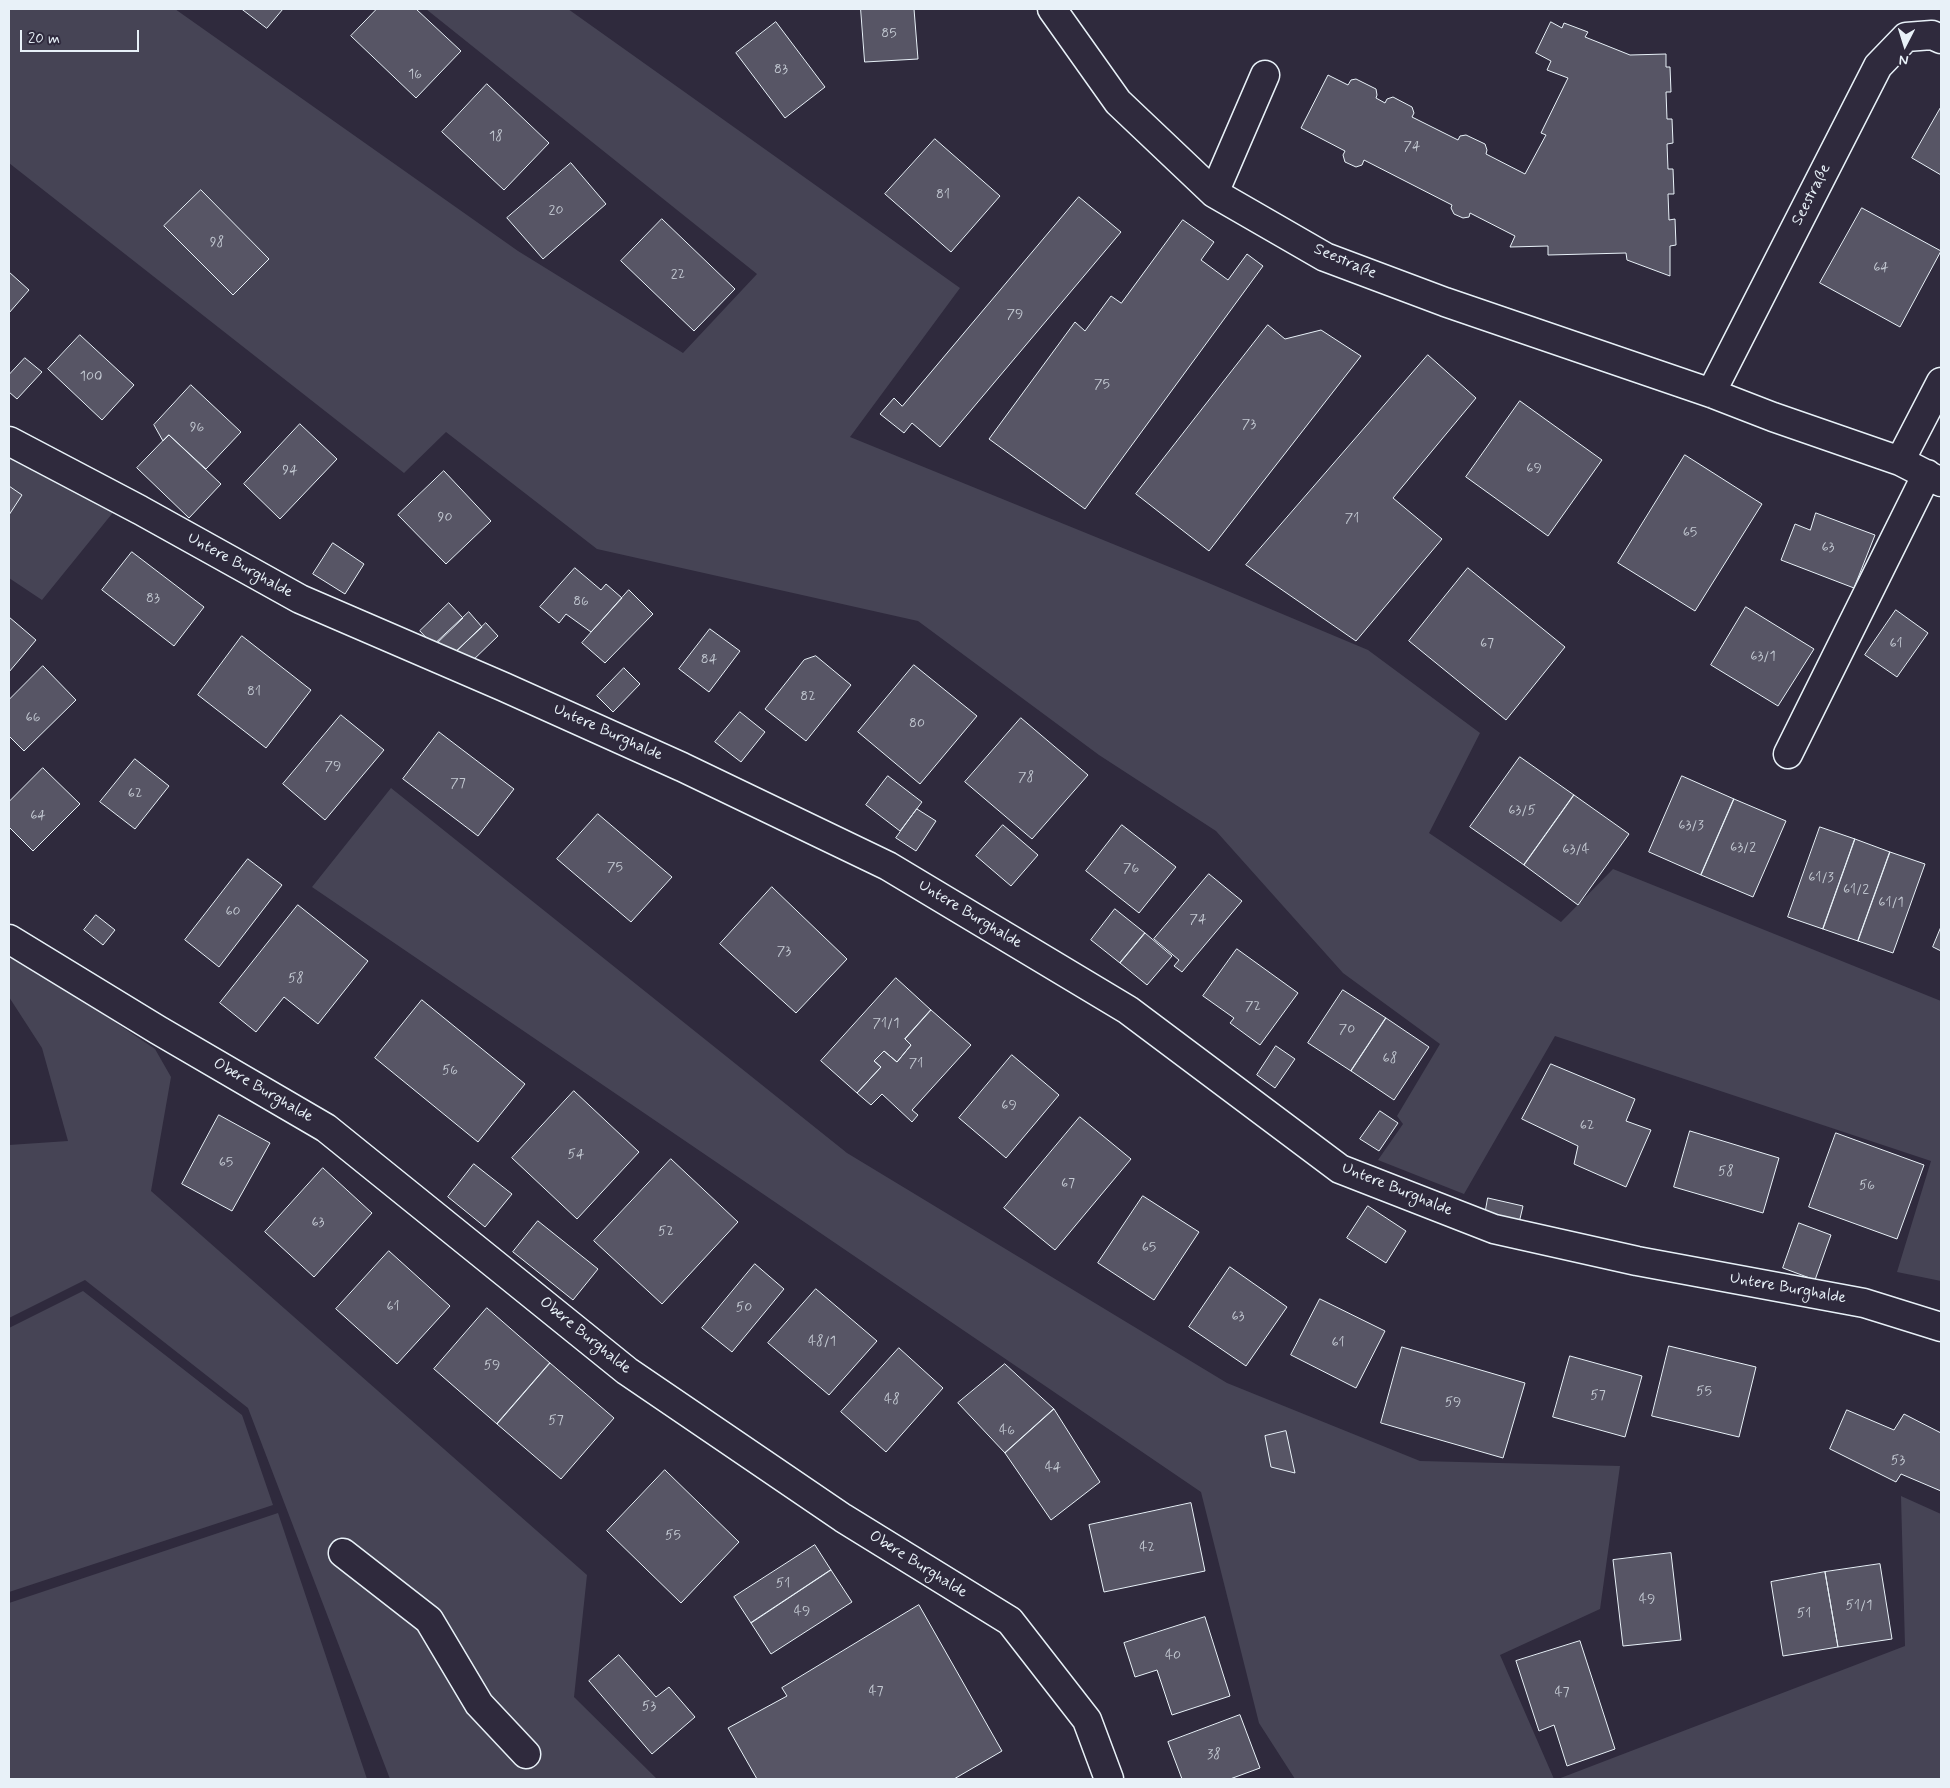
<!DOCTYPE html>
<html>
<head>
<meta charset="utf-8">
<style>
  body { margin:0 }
  #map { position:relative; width:1950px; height:1788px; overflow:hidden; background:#2f2a3d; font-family:Mynerve,sans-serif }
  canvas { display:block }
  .frame { position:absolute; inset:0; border:10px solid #e8f1f8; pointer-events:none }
  .north { position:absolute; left:1880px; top:20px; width:50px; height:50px; -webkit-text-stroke:4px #2f2a3d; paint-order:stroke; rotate:185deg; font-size:14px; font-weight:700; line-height:20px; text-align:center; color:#e8f1f8 }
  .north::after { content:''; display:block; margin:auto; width:18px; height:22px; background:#e8f1f8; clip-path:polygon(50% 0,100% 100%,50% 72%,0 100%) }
  .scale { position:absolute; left:20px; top:30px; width:119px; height:22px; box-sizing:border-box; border:2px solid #e8f1f8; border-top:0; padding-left:6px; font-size:15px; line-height:18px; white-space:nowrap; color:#e8f1f8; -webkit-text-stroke:4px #2f2a3d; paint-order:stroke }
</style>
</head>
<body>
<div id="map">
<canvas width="1950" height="1788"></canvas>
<div class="frame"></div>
<div class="north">N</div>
<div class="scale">20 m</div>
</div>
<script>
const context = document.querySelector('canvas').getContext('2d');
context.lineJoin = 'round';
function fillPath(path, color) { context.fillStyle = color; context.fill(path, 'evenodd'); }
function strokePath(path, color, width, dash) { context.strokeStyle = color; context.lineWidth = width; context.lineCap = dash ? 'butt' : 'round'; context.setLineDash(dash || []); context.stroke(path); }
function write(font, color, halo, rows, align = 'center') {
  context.font = font + ' Mynerve,sans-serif'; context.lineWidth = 4.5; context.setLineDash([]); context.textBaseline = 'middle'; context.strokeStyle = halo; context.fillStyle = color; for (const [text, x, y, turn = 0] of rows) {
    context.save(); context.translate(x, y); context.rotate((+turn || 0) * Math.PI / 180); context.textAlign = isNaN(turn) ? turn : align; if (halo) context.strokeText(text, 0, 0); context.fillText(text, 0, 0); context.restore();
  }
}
fillPath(new Path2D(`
  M9 9H175L518 251 683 353 757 274 426 9H568L960 288 850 437 1199 579 1368 650 1480 733 1429 833 1561 922 1613 869 1941 1001V1281L1897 1272 1931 1161 1555 1036 1464 1194 1378 1160 1403 1124 1397 1116 1440 1044 1343 973 1216 831 1099 755 918 621 597 549 446 432 404 473 9 163Z
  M9 455 115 510 42 600 9 578Z
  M391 788 847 1153 1227 1383 1420 1461 1620 1466 1600 1609 1500 1655 1554 1779H1295L1259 1723 1201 1492 312 887Z
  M9 958 31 966 155 1049 171 1077 151 1191 587 1575 574 1697 657 1779H390L248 1408 85 1280 9 1318V1145L68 1141 42 1048 9 997Z
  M83 1291 242 1415 273 1505 9 1592V1328Z
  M1901 1496 1941 1514V1779H1558L1905 1646Z
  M278 1513 367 1779H9V1603Z`), '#464455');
const building = new Path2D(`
  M242 9H283L267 28Z
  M377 9H416L461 51 416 98 351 36Z
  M861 9H914L918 59 865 62Z
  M776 22 825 87 785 118 736 53Z
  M1551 22 1562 28 1564 23 1588 32 1585 37 1630 55 1666 54V67H1670L1671 92H1666L1667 119H1672L1673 143 1667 144 1668 169H1673L1674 194H1668L1669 220 1675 219 1676 245 1670 246V276L1627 260 1626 253 1548 255V246L1510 247 1515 236 1470 213 1469 217 1463 218 1454 214 1451 208 1452 205 1364 160 1362 165 1356 167 1345 162 1343 155 1345 151 1301 128 1328 75 1348 85 1351 80 1356 79 1376 89 1377 95 1376 98 1385 103 1387 99 1393 97 1412 107 1414 113 1412 117 1458 140 1460 136 1466 135 1485 144 1487 150 1486 154 1525 174 1546 135 1541 133 1568 78 1547 70 1551 61 1536 53Z
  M487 84 549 143 504 190 442 132Z
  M1941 107V175L1912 158Z
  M935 139 1000 196 951 252 885 194Z
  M571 163 606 204 543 259 507 218Z
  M201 190 269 259 233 295 164 226Z
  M1079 197 1121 232 940 447 912 423 904 433 880 414 894 398 902 406Z
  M1862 208 1941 251 1900 327 1820 283Z
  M662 219 735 289 694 331 621 261Z
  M1183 220 1214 242 1201 260 1228 280 1247 254 1263 266 1085 509 989 439 1075 322 1085 331 1111 296 1121 303Z
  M9 272 29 290 9 313Z
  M1268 325 1285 339 1321 330 1361 356 1209 551 1136 494Z
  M80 335 134 385 102 420 48 369Z
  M1428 355 1476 398 1393 498 1442 539 1356 641 1246 565Z
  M25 358 42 372 17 399 9 392V375Z
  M191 385 241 432 206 469 169 435 163 441 154 425Z
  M1520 401 1602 460 1548 536 1466 477Z
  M300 424 337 459 280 519 244 484Z
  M169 435 221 484 189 518 137 468Z
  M1685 455 1762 504 1695 611 1618 563Z
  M444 471 491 521 446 564 398 515Z
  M9 486 22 495 9 515Z
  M1816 513 1875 535 1854 588 1781 560 1795 524 1810 530Z
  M333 543 364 564 345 594 313 574Z
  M132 552 204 607 174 646 102 590Z
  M575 568 601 590 606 584 622 598 591 632 566 614 559 623 540 607Z
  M1468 568 1565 647 1506 720 1409 641Z
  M629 590 653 614 605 663 582 643Z
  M449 603 463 618 434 646 420 631Z
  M1746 607 1814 649 1778 706 1711 665Z
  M1896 610 1928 633 1897 677 1865 655Z
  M469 612 482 627 450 657 437 642Z
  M9 617 36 640 9 672Z
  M486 623 498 636 469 664 457 651Z
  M710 629 740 651 709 692 679 669Z
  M242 636 311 690 266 748 198 695Z
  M816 656 851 685 806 741 765 709 804 660Z
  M914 665 977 716 920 784 858 732Z
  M43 666 76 700 24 751 9 736V700Z
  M624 668 640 684 613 712 597 696Z
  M740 712 765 732 741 762 715 742Z
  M341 715 384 750 325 820 283 784Z
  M1021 718 1088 775 1032 839 965 782Z
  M439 732 514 789 478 836 403 779Z
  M1520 757 1574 795 1524 865 1470 827Z
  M135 759 169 786 135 829 100 802Z
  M43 768 80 804 33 851 9 827V802Z
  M888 776 922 802 900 831 866 805Z
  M1682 776 1734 799 1701 875 1649 852Z
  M1574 795 1629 834 1578 905 1524 865Z
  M1734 799 1786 821 1753 897 1701 875Z
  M917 809 936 821 916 851 896 838Z
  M598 814 672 877 631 922 557 859Z
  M1003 825 1038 855 1011 886 976 856Z
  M1122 825 1176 867 1139 913 1086 871Z
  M1820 827 1855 839 1823 929 1788 917Z
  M1855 839 1890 852 1858 941 1823 929Z
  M1890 852 1925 864 1893 953 1858 941Z
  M248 859 282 885 219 967 185 940Z
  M1209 874 1242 901 1182 972 1174 966 1179 960 1154 939Z
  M772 887 847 959 796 1013 720 944Z
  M298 905 368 961 318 1024 284 997 256 1032 220 1003Z
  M1115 909 1145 933 1120 963 1091 940Z
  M96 915 115 930 103 945 84 930Z
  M1941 927V951L1933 947Z
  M1145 933 1172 956 1147 985 1120 963Z
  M1237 949 1298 993 1260 1045 1230 1023 1234 1018 1203 996Z
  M896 978 931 1010 905 1039 911 1045 897 1062 884 1051 874 1061 881 1067 857 1093 821 1061Z
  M1343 990 1386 1018 1351 1071 1308 1043Z
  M422 1000 525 1084 478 1142 375 1058Z
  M931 1010 971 1045 912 1110 918 1115 912 1122 882 1094 871 1105 857 1093 881 1067 874 1061 884 1051 897 1062 911 1045 905 1039Z
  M1386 1018 1429 1047 1394 1100 1351 1071Z
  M1276 1046 1295 1059 1275 1088 1257 1075Z
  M1012 1055 1059 1095 1006 1158 959 1118Z
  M1551 1064 1635 1099 1626 1121 1651 1130 1626 1187 1574 1164 1578 1146 1522 1119Z
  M574 1091 639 1152 577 1219 512 1158Z
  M1380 1111 1398 1123 1379 1151 1360 1139Z
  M219 1115 270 1143 232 1211 182 1184Z
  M1080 1117 1131 1159 1055 1250 1004 1208Z
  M1690 1131 1779 1158 1763 1213 1674 1187Z
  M1836 1133 1924 1165 1897 1239 1809 1207Z
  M671 1159 738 1222 662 1304 594 1241Z
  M474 1164 512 1194 485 1227 448 1197Z
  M323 1168 372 1213 314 1277 265 1232Z
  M1143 1196 1199 1232 1154 1300 1098 1263Z
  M1488 1198 1523 1206 1519 1223 1485 1215Z
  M1368 1206 1406 1231 1386 1263 1347 1238Z
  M538 1221 598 1269 573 1300 513 1252Z
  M1799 1223 1831 1235 1815 1280 1783 1268Z
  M389 1251 450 1306 397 1364 336 1309Z
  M755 1264 784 1289 732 1352 702 1328Z
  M1230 1267 1287 1307 1246 1366 1189 1327Z
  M816 1289 877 1341 829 1395 768 1343Z
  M1320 1299 1385 1331 1356 1388 1291 1355Z
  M487 1308 550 1363 497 1424 434 1369Z
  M1669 1346 1756 1367 1739 1437 1652 1416Z
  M1402 1347 1525 1383 1503 1458 1381 1423Z
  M899 1348 943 1388 886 1452 841 1412Z
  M1570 1356 1642 1376 1625 1437 1553 1417Z
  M550 1363 614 1418 561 1479 497 1424Z
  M1005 1364 1054 1409 1005 1453 958 1403Z
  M1054 1409 1100 1482 1051 1520 1005 1453Z
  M1847 1410 1894 1430 1904 1414 1941 1433V1491L1901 1474 1896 1482 1830 1449Z
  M1286 1431 1295 1473 1271 1467 1265 1436Z
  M665 1470 739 1542 681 1603 607 1531Z
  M1191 1503 1205 1571 1104 1592 1089 1525Z
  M815 1545 831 1570 751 1623 734 1597Z
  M1671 1553 1681 1640 1623 1646 1613 1560Z
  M1880 1564 1892 1639 1838 1647 1825 1572Z
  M831 1570 852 1602 771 1654 751 1623Z
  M1825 1572 1838 1647 1783 1656 1771 1582Z
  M919 1605 1002 1751 954 1779H757L728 1728 787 1696 782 1688Z
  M1205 1617 1230 1696 1172 1715 1157 1670 1135 1677 1124 1643Z
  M1580 1641 1615 1749 1567 1766 1554 1725 1539 1731 1516 1661Z
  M619 1655 656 1697 669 1687 695 1717 652 1754 589 1681Z
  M1240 1715 1260 1768 1230 1779H1182L1168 1742Z`);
fillPath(building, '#575565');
strokePath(building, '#e8f1f8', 1);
const minor = new Path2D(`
  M1052 9 1118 102 1214 193 1325 257 1445 302 1711 393 1773 417 1900 461 1941 482
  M1214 193 1265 75
  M1711 393 1878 66 1906 37 1932 35 1941 39
  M9 441 140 510 300 599 504 687 682 767 888 866 1128 1010 1340 1169 1494 1229 1637 1261 1864 1303 1941 1327
  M1900 461 1941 382
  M1788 754 1927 474
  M9 939 158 1030 326 1128 627 1371 843 1518 1010 1621 1087 1720 1109 1779
  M343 1553 429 1620 479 1704 526 1754`);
strokePath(minor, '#e8f1f8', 31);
strokePath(minor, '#2f2a3d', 28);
write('14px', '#c4cad3', null, [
  ["85",889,34],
  ["83",781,70],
  ["16",415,75],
  ["18",496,137],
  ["74",1412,147],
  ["81",943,195],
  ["20",556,211],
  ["98",217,243],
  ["64",1881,268],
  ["22",678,275],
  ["79",1015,315],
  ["100",91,377],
  ["75",1102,385],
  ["73",1249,425],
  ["96",197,428],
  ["69",1534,469],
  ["94",290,471],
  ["90",445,518],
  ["71",1352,519],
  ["65",1690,533],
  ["63",1828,548],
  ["83",153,599],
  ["86",581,602],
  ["67",1487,644],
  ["61",1896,644],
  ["63/1",1763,657],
  ["84",709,660],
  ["81",254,692],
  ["82",808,697],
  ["66",33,718],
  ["80",917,724],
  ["79",333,767],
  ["78",1026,778],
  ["77",458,784],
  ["62",135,794],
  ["63/5",1522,811],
  ["64",38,816],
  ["63/3",1691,826],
  ["63/2",1743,848],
  ["63/4",1576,850],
  ["75",615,868],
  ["76",1131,869],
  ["61/3",1821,878],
  ["61/2",1856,890],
  ["61/1",1891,903],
  ["60",233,912],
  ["74",1198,920],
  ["73",784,952],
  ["58",296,979],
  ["72",1253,1007],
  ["71/1",886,1024],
  ["70",1347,1030],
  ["68",1390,1059],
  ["71",916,1064],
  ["56",450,1071],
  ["69",1009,1106],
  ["62",1587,1126],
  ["54",576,1155],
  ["65",226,1163],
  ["58",1726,1172],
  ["67",1068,1184],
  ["56",1867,1186],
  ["63",318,1223],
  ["52",666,1232],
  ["65",1149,1248],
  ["61",393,1307],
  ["50",744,1308],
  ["63",1238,1317],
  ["48/1",822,1342],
  ["61",1338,1343],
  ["59",492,1366],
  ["55",1704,1392],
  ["57",1598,1396],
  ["48",892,1400],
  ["59",1453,1403],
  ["57",556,1421],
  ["46",1007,1431],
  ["53",1898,1461],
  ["44",1053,1468],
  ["55",673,1536],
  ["42",1147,1548],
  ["51",783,1584],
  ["49",1647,1600],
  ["51/1",1859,1606],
  ["49",802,1612],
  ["51",1804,1614],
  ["40",1173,1656],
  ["47",876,1692],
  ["47",1562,1693],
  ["53",649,1707],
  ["38",1214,1755]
]);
write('16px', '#e8f1f8', '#2f2a3d', [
  ["Seestraße",1812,195,-63],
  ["Seestraße",1345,262,23],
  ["Untere Burghalde",240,566,29],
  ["Untere Burghalde",608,733,24],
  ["Untere Burghalde",970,915,31],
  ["Obere Burghalde",263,1091,30],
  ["Untere Burghalde",1397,1190,22],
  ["Untere Burghalde",1788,1289,10],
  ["Obere Burghalde",585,1336,39],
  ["Obere Burghalde",918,1565,32]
]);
</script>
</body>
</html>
